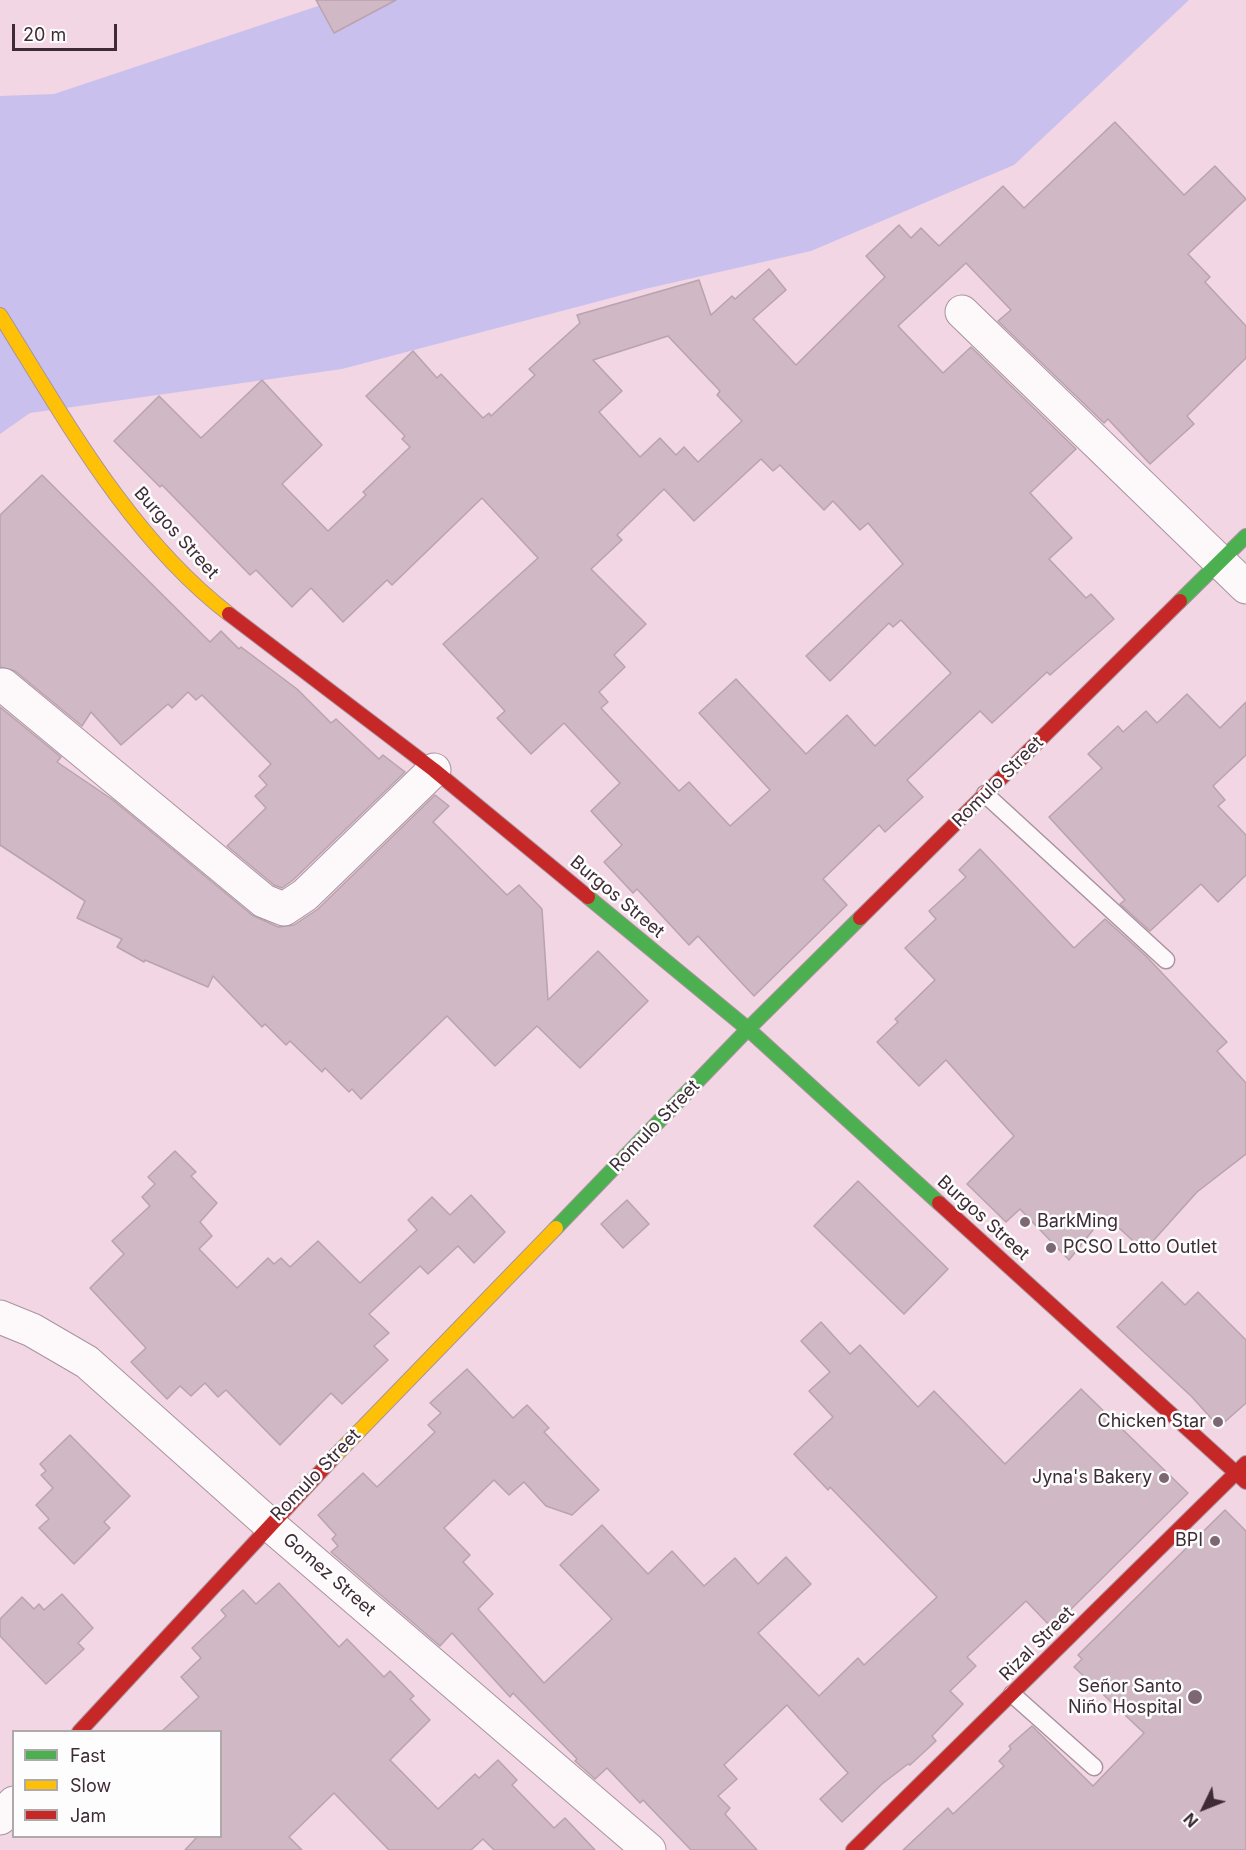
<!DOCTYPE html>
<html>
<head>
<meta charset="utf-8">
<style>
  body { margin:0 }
  #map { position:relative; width:1246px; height:1850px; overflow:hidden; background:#f2d6e4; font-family:Inter,sans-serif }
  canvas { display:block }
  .legend { position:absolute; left:12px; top:1730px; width:210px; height:108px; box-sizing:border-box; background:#fcfdfc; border:2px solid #b0a9ac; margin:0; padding:8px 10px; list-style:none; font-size:18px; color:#3e2b35 }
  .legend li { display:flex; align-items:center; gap:12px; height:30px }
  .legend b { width:30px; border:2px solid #b0a9ac }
  .north { position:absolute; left:1174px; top:1778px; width:60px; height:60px; -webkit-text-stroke:4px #fcfdfc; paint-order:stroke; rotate:227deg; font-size:16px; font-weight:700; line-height:24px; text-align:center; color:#3e2b35 }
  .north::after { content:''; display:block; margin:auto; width:21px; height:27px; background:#3e2b35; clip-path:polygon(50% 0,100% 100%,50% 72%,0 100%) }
  .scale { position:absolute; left:12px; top:24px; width:105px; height:27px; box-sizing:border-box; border:3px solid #3e2b35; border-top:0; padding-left:8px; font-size:18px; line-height:21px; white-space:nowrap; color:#3e2b35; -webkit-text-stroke:4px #fcfdfc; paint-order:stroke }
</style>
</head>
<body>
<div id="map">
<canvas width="1246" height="1850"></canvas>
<ul class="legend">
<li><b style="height:8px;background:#4caf50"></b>Fast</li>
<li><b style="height:8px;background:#ffc107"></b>Slow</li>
<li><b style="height:8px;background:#c62828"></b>Jam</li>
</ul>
<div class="north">N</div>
<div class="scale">20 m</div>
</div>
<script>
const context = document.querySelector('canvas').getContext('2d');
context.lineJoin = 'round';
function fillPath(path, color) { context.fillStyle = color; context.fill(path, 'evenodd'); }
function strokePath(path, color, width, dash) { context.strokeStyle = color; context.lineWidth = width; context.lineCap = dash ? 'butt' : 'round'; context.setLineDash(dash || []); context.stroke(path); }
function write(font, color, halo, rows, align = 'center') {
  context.font = font + ' Inter,sans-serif'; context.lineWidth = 5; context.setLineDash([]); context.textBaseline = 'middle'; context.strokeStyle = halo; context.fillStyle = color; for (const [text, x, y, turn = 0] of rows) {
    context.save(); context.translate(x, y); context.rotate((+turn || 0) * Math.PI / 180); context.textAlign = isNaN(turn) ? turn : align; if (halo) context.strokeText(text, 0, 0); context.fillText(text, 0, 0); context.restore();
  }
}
fillPath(new Path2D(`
  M336 0H1189L1014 165 811 251 645 289 342 369 30 413 0 434V96L54 94Z`), '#cac0ee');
const building = new Path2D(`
  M316 0H396L334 33Z
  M1115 122 1184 195 1215 166 1246 199 1188 254 1210 277 1205 282 1246 326V358L1187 416 1194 424 1150 464 1108 419 1104 423 998 321 1011 310 966 263 898 326 943 373 971 347 1076 449 1030 493 1072 538 1049 559 1086 598 1091 594 1114 619 1050 675 1047 672 992 723 980 711 907 780 923 797 885 832 879 825 823 879 847 905 754 996 698 936 689 945 637 889 633 893 604 862 622 845 591 811 620 783 564 723 531 754 497 718 505 711 443 644 538 558 482 498 392 585 387 580 343 622 311 588 292 607 256 570 250 575 162 485 160 487 114 441 159 396 201 438 262 380 322 445 282 484 328 531 366 495 363 492 410 447 402 439 405 436 366 396 413 351 437 378 441 374 483 418 489 413 491 416 535 375 529 369 580 323 577 315 699 280 711 315 732 296 735 299 769 269 786 290 753 319 796 365 885 277 866 256 899 225 911 238 921 228 939 246 1003 186 1024 208ZM668 336 720 391 717 395 742 421 698 462 684 447 676 455 660 438 640 457 599 412 622 391 593 360ZM761 459 773 471 780 465 824 510 833 501 860 530 868 523 903 564 806 656 830 681 889 623 893 627 901 620 951 673 875 746 847 715 806 754 736 679 699 713 770 790 730 826 689 782 679 791 601 708 608 702 599 692 625 667 614 655 646 624 591 569 622 540 617 535 664 489 694 521Z
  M42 475 210 642 221 631 239 649 241 647 297 689 331 723 336 719 379 759 383 755 405 772 293 880 282 888 274 885 227 846 266 808 255 796 267 785 259 776 271 764 202 695 196 700 188 692 172 708 168 704 121 745 91 712 82 726 15 671 0 667V515Z
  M1187 694 1220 728 1246 702V755L1213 786 1225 800 1218 806 1246 835V875L1218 902 1201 884 1150 931 1120 904 1125 900 1049 817 1102 768 1088 754 1118 726 1123 732 1146 711 1157 723Z
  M0 707 61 757 57 762 113 800 252 915 278 927 294 925 318 909 435 795 449 806 433 822 507 895 519 885 542 909 548 1000 598 951 648 1001 580 1068 537 1026 495 1066 447 1016 361 1099 352 1089 349 1092 325 1068 322 1072 290 1041 286 1045 265 1024 262 1027 213 976 208 987 145 960 144 962 117 947 122 939 77 918 85 901 0 845Z
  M980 849 1074 948 1105 919 1146 956 1227 1042 1217 1051 1246 1083V1154L1197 1192 1144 1251 1105 1215 1069 1260 1020 1209 1006 1222 967 1184 1014 1136 946 1060 919 1086 877 1042 898 1022 895 1019 935 980 905 948 936 919 929 911 966 877 959 870Z
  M175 1151 196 1172 191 1176 217 1203 200 1222 212 1236 199 1249 237 1288 268 1258 274 1264 281 1258 290 1267 318 1241 360 1283 417 1230 408 1220 432 1197 450 1215 471 1195 505 1232 474 1263 458 1246 428 1274 420 1266 369 1314 389 1333 374 1346 388 1360 342 1404 331 1393 280 1445 226 1390 218 1397 205 1383 191 1396 180 1386 167 1399 131 1362 146 1348 90 1288 124 1254 112 1241 150 1206 142 1197 155 1184 148 1177Z
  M858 1181 948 1269 904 1314 814 1226Z
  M627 1200 649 1224 623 1248 601 1224Z
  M1162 1282 1185 1305 1198 1292 1246 1340V1403L1219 1427 1192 1397 1117 1327Z
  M821 1322 850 1354 860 1345 918 1407 934 1391 1005 1464 1081 1389 1188 1493 1052 1628 1026 1601 967 1657 976 1666 950 1691 963 1704 932 1736 936 1741 910 1765 908 1764 882 1784 842 1822 820 1799 848 1773 787 1705 724 1765 737 1779 718 1796 730 1808 725 1814 757 1850H691L643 1800 640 1803 607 1768 595 1779 575 1761 577 1759 513 1693 510 1697 452 1633 440 1646 331 1552 338 1546 332 1539 336 1535 318 1515 363 1473 377 1487 435 1432 428 1425 441 1413 430 1403 467 1369 513 1418 527 1405 549 1428 544 1432 599 1490 572 1515 546 1506 524 1482 509 1495 494 1480 444 1528 470 1555 463 1562 493 1594 478 1609 544 1683 612 1619 560 1565 602 1525 648 1574 672 1551 704 1586 735 1558 758 1584 786 1557 811 1584 758 1633 819 1696 858 1658 864 1665 937 1597 830 1487 828 1490 794 1454 833 1417 809 1391 830 1372 801 1341Z
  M70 1435 130 1496 104 1522 110 1528 74 1564 39 1528 49 1519 36 1505 53 1488 41 1475 46 1471 40 1464Z
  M1225 1510 1246 1531V1850H903L948 1808 953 1814 1004 1766 999 1761 1011 1749 1009 1746 1032 1726 1093 1786 1144 1733 1074 1667 1082 1659 1078 1655Z
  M279 1583 339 1647 347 1639 384 1677 390 1671 414 1696 410 1699 430 1720 390 1760 438 1809 475 1774 479 1778 498 1760 517 1780 512 1785 554 1828 565 1818 595 1850H494L483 1839 471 1850H389L334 1793 289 1837 302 1850H185L198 1836H220V1731H162L199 1697 181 1677 201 1658 192 1648 226 1616 221 1610 243 1590 256 1604Z
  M62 1594 93 1628 78 1643 84 1649 46 1684 0 1636V1619L22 1597 34 1609 39 1604 44 1610Z`);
fillPath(building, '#d0b8c4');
strokePath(building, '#b8a3ae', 1.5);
const lane = new Path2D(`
  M985 794 1166 960
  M1012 1694 1094 1767`);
const street = new Path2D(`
  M962 312 1246 587
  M3 685 264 901 284 909 305 895 434 770
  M0 1317 32 1330 87 1362 269 1524 649 1850
  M0 1818 14 1803`);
const fast = new Path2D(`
  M1180 601 1246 536
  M588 897 748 1029 939 1203
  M556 1228 748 1029 860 918`);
const slow = new Path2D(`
  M0 315C65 419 130 538 229 614
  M335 1456 556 1228`);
const jam = new Path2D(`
  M229 614 434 770 588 897
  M860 918 1180 601
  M939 1203 1246 1482
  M79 1732 335 1456
  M853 1850 1246 1463`);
strokePath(lane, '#a9939e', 19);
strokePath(street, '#a9939e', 35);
strokePath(fast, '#a9939e', 16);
strokePath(slow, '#a9939e', 16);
strokePath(jam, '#a9939e', 16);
strokePath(lane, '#fdf9fb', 16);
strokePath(street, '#fdf9fb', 33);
strokePath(fast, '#4caf50', 14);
strokePath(slow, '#ffc107', 14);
strokePath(jam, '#c62828', 14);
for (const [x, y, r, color] of [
  [1025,1222,6,"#7d6772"],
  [1051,1248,6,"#7d6772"],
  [1218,1422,6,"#7d6772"],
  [1164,1478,6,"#7d6772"],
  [1215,1541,6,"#7d6772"],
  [1195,1697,8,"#7d6772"]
]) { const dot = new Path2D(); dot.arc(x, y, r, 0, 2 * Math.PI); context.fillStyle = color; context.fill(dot); strokePath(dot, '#fcfdfc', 2); }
write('18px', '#3e2b35', '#fcfdfc', [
  ["Burgos Street",176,533,48],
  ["Romulo Street",998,782,-45],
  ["Burgos Street",617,897,40],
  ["Romulo Street",655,1126,-46],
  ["Burgos Street",983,1218,42],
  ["Romulo Street",316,1475,-46],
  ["Gomez Street",329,1575,41],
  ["Rizal Street",1037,1644,-45]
]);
write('18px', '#3e2b35', '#fcfdfc', [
  ["BarkMing",1037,1222,"left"],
  ["PCSO Lotto Outlet",1063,1248,"left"],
  ["Chicken Star",1206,1422],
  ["Jyna's Bakery",1152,1478],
  ["BPI",1203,1541],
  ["Señor Santo",1182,1687],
  ["Niño Hospital",1182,1708]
], 'right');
</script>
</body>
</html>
